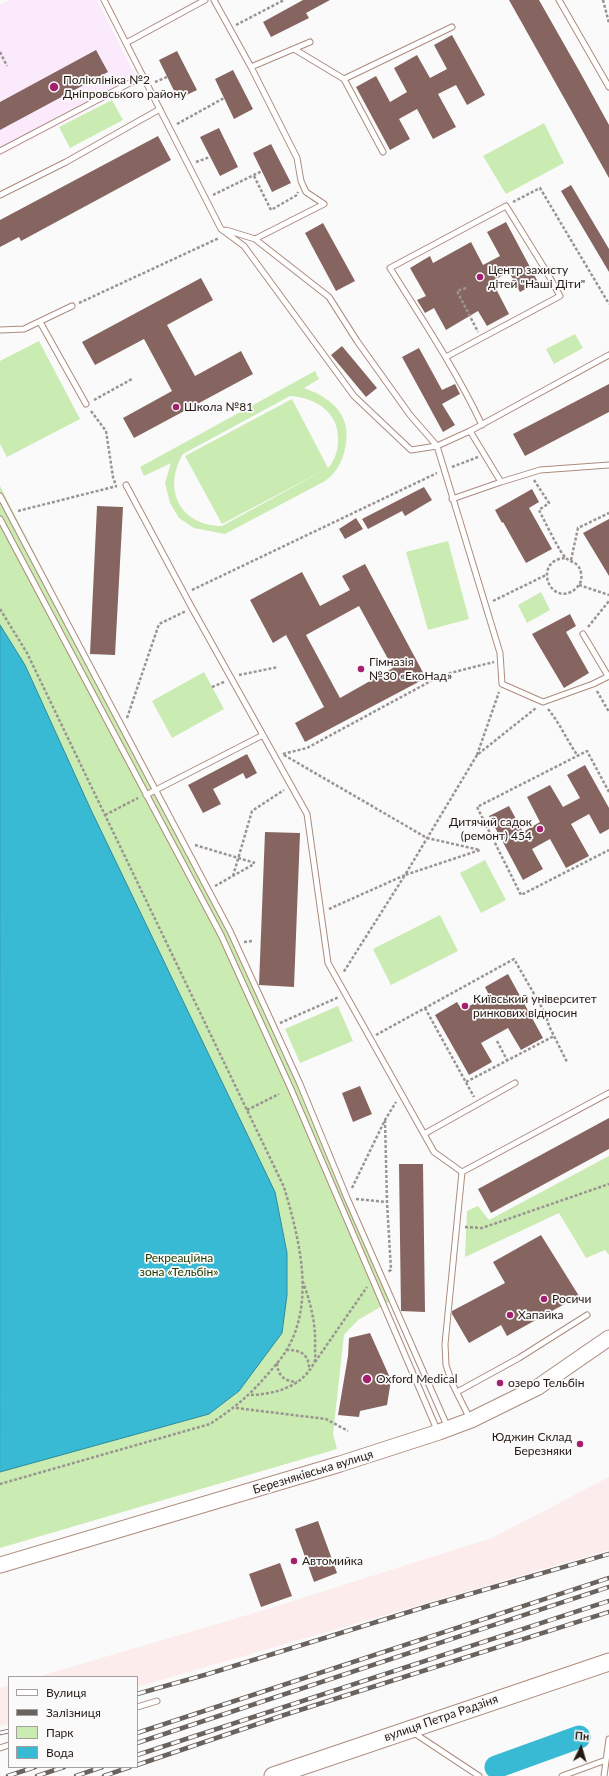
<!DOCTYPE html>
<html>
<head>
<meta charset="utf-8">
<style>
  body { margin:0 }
  #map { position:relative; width:609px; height:1776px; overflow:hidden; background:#fafafa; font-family:Lato,sans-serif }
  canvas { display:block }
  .legend { position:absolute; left:8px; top:1676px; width:130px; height:92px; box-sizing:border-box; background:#fafafa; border:1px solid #a5a09e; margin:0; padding:5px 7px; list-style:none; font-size:12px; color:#251913 }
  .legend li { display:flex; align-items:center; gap:8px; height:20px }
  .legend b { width:20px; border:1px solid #a5a09e }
  .north { position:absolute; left:561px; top:1728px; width:40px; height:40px; -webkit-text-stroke:3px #fafafa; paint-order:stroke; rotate:5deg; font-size:11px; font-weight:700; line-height:16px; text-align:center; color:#251913 }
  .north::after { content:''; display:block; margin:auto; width:14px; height:18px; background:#251913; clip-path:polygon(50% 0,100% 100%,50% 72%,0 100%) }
</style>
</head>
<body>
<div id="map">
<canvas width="609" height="1776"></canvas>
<ul class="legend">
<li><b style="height:5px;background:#fff"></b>Вулиця</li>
<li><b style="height:5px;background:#6a625d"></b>Залізниця</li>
<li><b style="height:11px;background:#caebb1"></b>Парк</li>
<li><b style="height:11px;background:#38bad4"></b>Вода</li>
</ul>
<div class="north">Пн</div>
</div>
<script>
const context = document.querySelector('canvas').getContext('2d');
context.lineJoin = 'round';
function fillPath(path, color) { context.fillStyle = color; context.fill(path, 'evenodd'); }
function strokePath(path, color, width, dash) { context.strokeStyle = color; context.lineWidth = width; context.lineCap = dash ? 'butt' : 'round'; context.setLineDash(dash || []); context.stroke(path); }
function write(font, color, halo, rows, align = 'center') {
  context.font = font + ' Lato,sans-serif'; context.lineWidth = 3.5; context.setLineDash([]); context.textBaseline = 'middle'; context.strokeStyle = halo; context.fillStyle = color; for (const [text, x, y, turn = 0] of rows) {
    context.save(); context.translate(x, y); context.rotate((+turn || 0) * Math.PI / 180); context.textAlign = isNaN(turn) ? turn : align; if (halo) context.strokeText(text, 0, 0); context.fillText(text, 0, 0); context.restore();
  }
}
fillPath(new Path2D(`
  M609 1477V1550L137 1687V1677H37L261 1611 492 1538Z
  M9 1685V1724L0 1726V1688Z`), '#fceceb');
fillPath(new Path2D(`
  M9 0H97L139 83 0 156V5Z`), '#fbeafb');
fillPath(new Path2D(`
  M112 100 123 120 70 148 59 127Z
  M544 123 564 163 506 194 483 156Z
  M575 334 583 348 554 364 546 349Z
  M39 341 80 419 7 457 0 444V361Z
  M315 371 319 379 304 388C335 399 354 418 344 453 341 464 335 474 325 481L225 534 194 528 179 518 170 503 165 483 171 463 144 476 140 467ZM290 396C317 398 340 413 338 442 338 451 334 462 328 468L292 399 185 456 222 524 328 468 222 526C180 526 162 489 183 454Z
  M0 486 233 939 376 1265 389 1302 358 1320 344 1335 333 1434 337 1449 0 1548Z
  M448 541 469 619 428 630 406 552Z
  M541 592 550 610 527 623 518 605Z
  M204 672 224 709 172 738 152 701Z
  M485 860 506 900 481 913 460 873Z
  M440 915 458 951 391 985 373 949Z
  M338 1006 353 1041 300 1063 285 1029Z
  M609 1156V1255L605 1250 586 1258 559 1213 465 1257 467 1211 478 1206 489 1220Z`), '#caebb1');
const water = new Path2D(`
  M0 625 25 665 91 810 275 1192 287 1253V1295L282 1333 239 1391 209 1414 0 1472Z`);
fillPath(water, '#38bad4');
strokePath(water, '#328a9a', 1);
strokePath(new Path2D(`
  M496 1767 579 1737`), '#38bad4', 23);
fillPath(new Path2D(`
  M303 0H330L306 13 309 18 271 37 263 22Z
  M509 0H539L581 74 609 125V178Z
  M452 35 485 95 467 105 456 85 438 94 456 127 433 139 417 109 399 119 410 139 390 150 356 87 376 76 390 102 407 92 394 68 417 55 430 78 447 69 434 45Z
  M96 50 108 72 0 130V102Z
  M177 51 197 90 178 99 159 60Z
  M233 70 253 109 234 119 215 79Z
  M219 128 238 167 220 176 200 137Z
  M158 136 171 160 21 241 19 237 0 247V220Z
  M271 144 291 183 272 192 253 153Z
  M571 185 609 249V272L561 191Z
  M506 222 538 282 520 292 509 272 492 281 509 314 487 326 478 311 446 330 434 308 425 313 417 300 426 296 410 268 430 256 433 263 471 242 483 265 500 256 487 232Z
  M323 223 355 281 336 291 305 233Z
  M201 278 213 300 167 325 195 376 241 351 253 374 134 438 123 418 172 391 144 339 95 365 82 342Z
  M342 346 377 388 366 397 331 355Z
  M419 348 442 390 455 384 460 394 442 404 455 425 443 432 402 357Z
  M609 384V412L525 456 513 434Z
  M424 487 432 500 405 516 402 511 368 529 362 519Z
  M532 489 539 502 529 508 552 549 526 563 503 522 502 523 495 510Z
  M97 506 123 507 115 655 90 654Z
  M356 518 363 529 345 539 339 529Z
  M609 519V576L583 533Z
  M365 564 426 678 305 742 295 723 324 707 286 635 273 643 250 600 302 572 320 606 350 590 342 576ZM359 606 393 668 340 698 306 635Z
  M570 614 576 626 566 632 589 673 564 688 532 634Z
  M247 754 257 773 246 779 243 773 213 789 221 804 203 813 188 785Z
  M585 765 609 808V829L600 834 589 814 571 824 589 856 566 868 550 839 532 849 543 869 523 880 489 816 509 806 523 832 540 822 527 797 550 785 563 807 580 798 567 775Z
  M265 832 300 833 294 987 259 985Z
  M508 974 543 1038 521 1050 508 1028 481 1043 492 1062 469 1075 435 1015 457 1002 462 1010 489 995 485 987Z
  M360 1086 372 1114 353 1122 342 1093Z
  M609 1118V1149L491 1213 478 1189Z
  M399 1164H423L425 1312 401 1311Z
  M541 1235 579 1296 507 1336 501 1325 469 1343 452 1314V1311L505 1283 493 1262Z
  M370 1333 391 1380 387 1405 360 1411 359 1417 338 1415 348 1356 349 1338Z
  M318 1521 337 1573 314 1582 295 1529Z
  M280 1563 292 1596 261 1607 249 1574Z`), '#866561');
const lane = new Path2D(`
  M104 0 221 229 244 246 354 396 411 450 437 446 470 431 609 355
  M214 0 251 67 297 158 301 181 306 192 324 204 255 239 226 230
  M559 0 609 87
  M126 43 205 0
  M294 49 344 79 383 152
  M251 67 310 42
  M344 79 452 27
  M0 151 143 76
  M0 195 66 162 160 109
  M255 239 329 297 357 341 410 415 437 446 500 653 502 684 543 702 593 684 609 676
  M40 322 86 404
  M0 330 24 329 72 306
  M446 357 560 296 545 269 506 206 390 268C422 319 456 370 482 425
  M470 431 501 482 540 470 609 465
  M126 485 192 608 307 814 328 963 434 1152 462 1172
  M0 496 230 931 300 1084 347 1198 448 1428
  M452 499 501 482
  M0 519 221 935 291 1089 438 1432
  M583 634 608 676
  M146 795 263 735
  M424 1134 515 1083
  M457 1392 519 1358 587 1315
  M470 1419 452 1383 446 1365 445 1344 462 1172 609 1093
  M137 1707 157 1701
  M414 1733 479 1776
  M0 1748 9 1745
  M562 1776 606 1760
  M604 1776 609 1739`);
const secondary = new Path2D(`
  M0 1565 340 1464 439 1432 471 1420 538 1387 609 1338`);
const primary = new Path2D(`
  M273 1776 609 1662`);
strokePath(lane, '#ac8c7e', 7);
strokePath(secondary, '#ac8c7e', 17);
strokePath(primary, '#ac8c7e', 19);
strokePath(new Path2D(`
  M603 0 609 23
  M236 25 284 0
  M0 52 7 66
  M155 82 167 77
  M177 124 224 98
  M196 162 210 157
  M254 176 271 210 297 195 298 192
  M213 195 262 171
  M513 202 540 188 609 304
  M466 288 457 291 478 332
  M79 303 219 238
  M94 400 132 379
  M91 411 106 431 113 477 116 486
  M452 467 478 457
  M534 480 549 503 539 510C543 518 561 555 566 558 571 563 576 561 580 569 581 572 582 577 581 581 579 586 575 590 571 592 547 603 534 559 566 558
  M18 511 117 486
  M571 560 578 528 609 513
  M579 585 609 595
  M192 590 437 473
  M493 601 546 575
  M0 609 27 653 284 1187C299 1238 316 1302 286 1351 281 1359 274 1367 267 1375 248 1397 234 1408 210 1424L0 1484
  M588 627 609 601
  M239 675 278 667
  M212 687 224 682
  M597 691 609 712
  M548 709C560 723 567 741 578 756
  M127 718 159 624 186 611
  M283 754 307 748 442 675 494 662
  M284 755 427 838 480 850 405 875 343 973
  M477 755 499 692
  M609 792 587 751 477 807 521 895 609 850
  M105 815 138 798
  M195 845 255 863
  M233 876 252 811 284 790
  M215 886 254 864
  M329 909 405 875 477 755 536 708
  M244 942 253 941
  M425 1008 474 1097
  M280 1023 339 997
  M376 1035 514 959 545 1013 549 1026 567 1062
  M497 1041 507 1060
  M466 1082 554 1036
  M247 1110 279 1094
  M385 1120 387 1202 391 1270 387 1272
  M352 1188 385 1120 396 1102
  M356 1199 387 1202
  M465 1227 482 1228 609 1184
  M286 1350C300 1349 310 1355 309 1370
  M315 1362 367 1287
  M277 1363C278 1376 284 1381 297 1382
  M251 1395C275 1394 302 1387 314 1363 316 1359 315 1353 315 1348 316 1324 311 1304 303 1282
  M236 1408 326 1419 348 1431`), '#9a9592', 2.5, [3, 2]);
strokePath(lane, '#fff', 5);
strokePath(secondary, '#fff', 15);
strokePath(primary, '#fff', 17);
const rail = new Path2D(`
  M137 1694 208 1674 428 1606 609 1554
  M0 1733 9 1731
  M137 1733 609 1578
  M137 1743 609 1587
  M137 1755 609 1601
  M137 1765 281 1716 609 1612
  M8 1776 35 1767
  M37 1776 64 1767
  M76 1776 102 1767
  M104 1776 130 1767`);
strokePath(rail, '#6a625d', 4.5);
strokePath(rail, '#fafafa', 3, [9]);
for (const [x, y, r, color] of [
  [54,87,5,"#a41f6c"],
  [480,277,4,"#a41f6c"],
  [176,407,4,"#a41f6c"],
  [361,669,4,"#a41f6c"],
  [540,829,4,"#a41f6c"],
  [465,1006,4,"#a41f6c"],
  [544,1299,4,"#a41f6c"],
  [510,1315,4,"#a41f6c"],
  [367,1379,5,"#a41f6c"],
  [500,1383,4,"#a41f6c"],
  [580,1444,4,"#a41f6c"],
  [294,1561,4,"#a41f6c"]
]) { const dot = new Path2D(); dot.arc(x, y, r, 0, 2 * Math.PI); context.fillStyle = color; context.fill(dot); strokePath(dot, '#fafafa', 1.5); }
write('12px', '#251913', '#fafafa', [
  ["Поліклініка №2",63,80],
  ["Дніпровського району",63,94],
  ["Центр захисту",488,270],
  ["дітей \"Наші Діти\"",488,284],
  ["Школа №81",184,407],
  ["Гімназія",369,662],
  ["№30 «ЕкоНад»",369,676],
  ["Дитячий садок",532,822,"right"],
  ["(ремонт) 454",532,836,"right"],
  ["Київський університет",473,999],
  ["ринкових відносин",473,1013],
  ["Росичи",552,1299],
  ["Хапайка",518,1315],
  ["Oxford Medical",376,1379],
  ["озеро Тельбін",508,1383],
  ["Юджин Склад",572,1437,"right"],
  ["Березняки",572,1451,"right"],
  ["Автомийка",302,1561]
], 'left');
write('12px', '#223c03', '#fafafa', [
  ["Рекреаційна",179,1258],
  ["зона «Тельбін»",179,1272]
]);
write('12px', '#251913', '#fafafa', [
  ["Березняківська вулиця",313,1472,-17],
  ["вулиця Петра Радзіня",441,1718,-19]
]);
</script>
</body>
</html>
